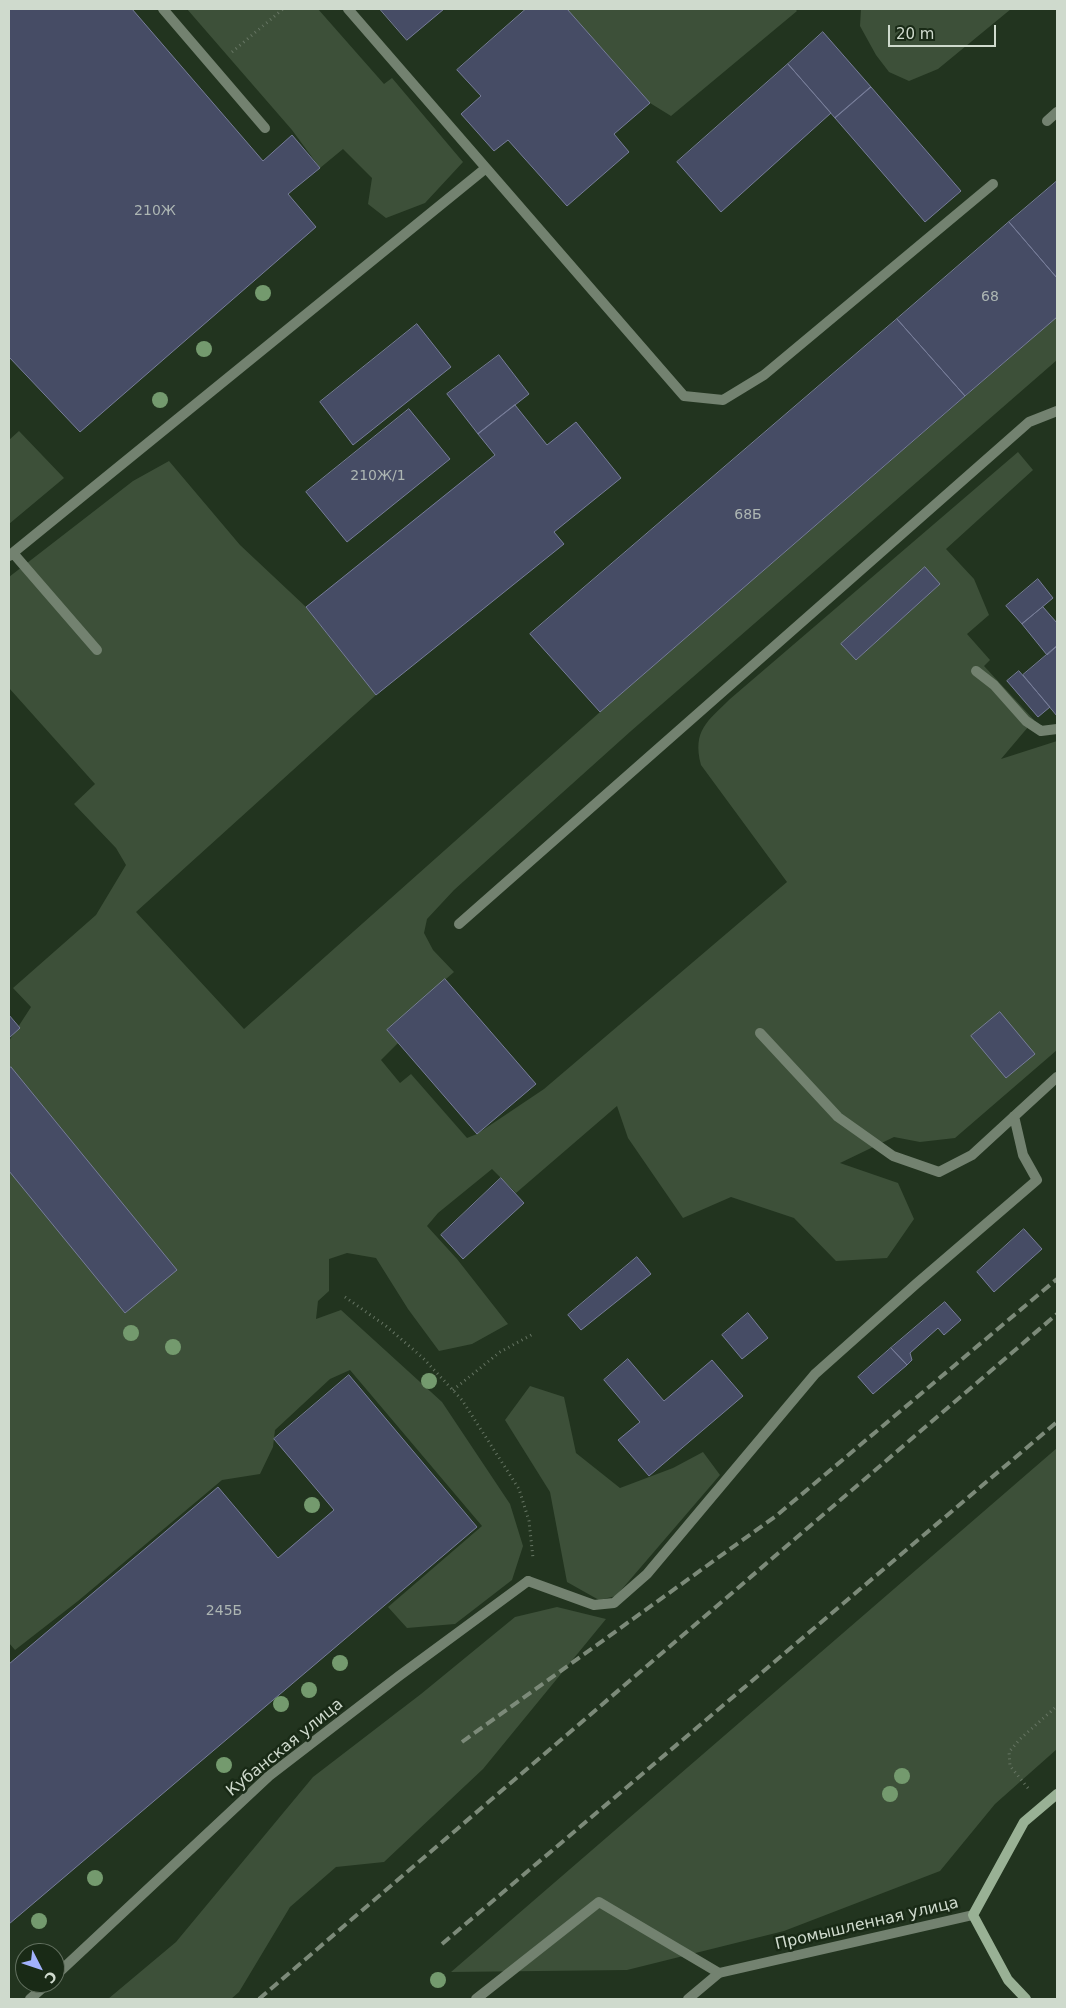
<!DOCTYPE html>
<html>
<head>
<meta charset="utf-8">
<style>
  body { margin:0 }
  #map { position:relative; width:1066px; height:2008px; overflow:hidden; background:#22341f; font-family:"DejaVu Sans",sans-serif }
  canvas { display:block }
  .frame { position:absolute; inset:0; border:10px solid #cfdacd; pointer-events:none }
  .north { position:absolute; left:15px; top:1943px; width:50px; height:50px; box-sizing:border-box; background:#192a16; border:1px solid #62705f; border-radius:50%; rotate:131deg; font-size:14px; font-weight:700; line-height:20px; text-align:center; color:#cfdacd }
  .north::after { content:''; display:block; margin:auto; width:18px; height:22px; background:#a2b2fd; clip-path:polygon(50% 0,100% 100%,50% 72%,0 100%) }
  .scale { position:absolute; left:888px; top:25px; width:108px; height:22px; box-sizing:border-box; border:2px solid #cfdacd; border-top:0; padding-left:6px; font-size:15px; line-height:18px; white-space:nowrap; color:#cfdacd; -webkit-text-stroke:4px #192a16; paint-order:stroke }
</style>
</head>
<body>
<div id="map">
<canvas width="1066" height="2008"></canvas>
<div class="frame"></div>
<div class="north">С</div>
<div class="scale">20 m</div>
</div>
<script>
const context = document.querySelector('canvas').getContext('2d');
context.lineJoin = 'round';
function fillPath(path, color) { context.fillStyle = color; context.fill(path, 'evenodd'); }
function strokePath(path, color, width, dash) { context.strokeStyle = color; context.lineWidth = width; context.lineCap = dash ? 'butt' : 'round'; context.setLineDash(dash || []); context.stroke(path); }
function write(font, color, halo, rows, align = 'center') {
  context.font = font + ' "DejaVu Sans",sans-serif'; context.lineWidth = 5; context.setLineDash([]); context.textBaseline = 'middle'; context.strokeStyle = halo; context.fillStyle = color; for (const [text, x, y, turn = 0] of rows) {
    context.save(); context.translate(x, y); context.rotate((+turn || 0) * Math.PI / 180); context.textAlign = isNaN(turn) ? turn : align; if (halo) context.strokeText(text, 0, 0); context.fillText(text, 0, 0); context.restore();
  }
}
fillPath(new Path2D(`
  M187 9H318L384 84 392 78 463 162 425 203 386 218 368 204 372 178 343 149 320 168 292 130Z
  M567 9H795L797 11 671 116 650 103Z
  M861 9H1011L938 69 909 81 889 72 876 55 860 26Z
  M1057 317V360L631 731 454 890 427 919 424 933 433 950 454 972 387 1030 398 1043 381 1060 400 1083 411 1074 467 1138 477 1134 544 1089 787 882 701 765C692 730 708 721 730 699L1018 452 1033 470 946 549 974 579 989 615 967 634 990 660 984 666 1034 720 1001 759 1057 741V1050L955 1138 920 1142 894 1137 840 1163 898 1183 914 1219 887 1258 836 1261 794 1218 731 1197 683 1218 628 1138 617 1106 516 1193 492 1169 438 1213 427 1226 457 1259 508 1324 472 1344 439 1351 408 1309 376 1258 347 1253 329 1259V1291L318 1301 316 1319 341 1310 442 1402 510 1504 523 1546 512 1580 455 1624 407 1628 388 1607 482 1526 350 1370 330 1379 275 1430 273 1447 260 1474 222 1480 78 1601 15 1650 9 1643V1041L31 1007 13 988 96 915 126 865 116 848 74 804 95 784 9 688V577L133 481 169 461 240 545 306 607 376 695 136 912 244 1029 600 712ZM940 584 856 660 841 644Z
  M19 431 64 478 9 524V440Z
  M530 1386 564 1397 576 1453 620 1488 673 1468 703 1452 720 1475 616 1596 599 1600 567 1582 550 1492 505 1420Z
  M1057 1448V1749L995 1804 940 1871 784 1931 627 1970 451 1972Z
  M557 1607 606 1619 483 1769 384 1862 336 1867 290 1907 239 1992 231 1999H108L176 1942 313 1777 421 1694 515 1617Z`), '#3d5039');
const building = new Path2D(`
  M9 9H132L263 161 292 135 320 168 288 194 316 227 80 432 9 357Z
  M380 9H444L407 40Z
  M526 9H567L650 103 614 134 629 152 567 206 508 140 494 151 461 114 481 96 457 70Z
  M823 32 871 87 835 118 788 64Z
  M788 64 831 113 721 212 677 162Z
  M871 87 961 191 925 222 835 118Z
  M1057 181V278L1009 222Z
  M1009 222 1057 278V317L965 396 897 319Z
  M897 319 965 396 600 712 530 634Z
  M417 324 451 367 353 445 320 402Z
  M499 355 529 394 478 434 447 394Z
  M515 405 547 445 576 422 621 478 554 532 564 544 376 695 306 607 495 455 478 434Z
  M409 409 450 459 347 542 306 492Z
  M925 567 940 584 856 660 841 644Z
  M1038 579 1053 598 1022 624 1006 606Z
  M1043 607 1057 623V646L1047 655 1022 624Z
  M1057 646V716L1023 675Z
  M1019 671 1050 707 1038 717 1007 681Z
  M445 979 536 1084 477 1134 387 1030Z
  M1000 1012 1035 1054 1006 1078 971 1036Z
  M9 1015 20 1028 9 1038Z
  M11 1067 177 1270 125 1313 9 1171V1069Z
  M501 1178 524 1203 463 1259 441 1235Z
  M1024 1229 1042 1249 994 1292 977 1272Z
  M637 1257 651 1274 581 1330 568 1315Z
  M945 1302 961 1320 944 1335 938 1328 910 1353 912 1360 907 1365 891 1348Z
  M748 1313 768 1338 742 1359 722 1335Z
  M891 1348 907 1365 873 1394 858 1377Z
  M628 1359 664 1401 712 1360 743 1396 649 1476 618 1440 640 1422 604 1380Z
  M349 1375 477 1527 9 1924V1664L218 1487 278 1558 334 1510 274 1439Z`);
fillPath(building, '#464c65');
strokePath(building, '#777d99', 1);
strokePath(new Path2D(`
  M232 52 283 9
  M345 1297 386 1326 423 1358 462 1400 519 1489 529 1521 533 1558
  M453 1390 500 1352 533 1334
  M1028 1788 1010 1766 1009 1752 1020 1739 1057 1706`), '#667563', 3, [1, 4]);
strokePath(new Path2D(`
  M163 9 265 128
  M348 9 684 396 723 400 764 375 993 184
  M1047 121 1057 112
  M13 553 97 650
  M9 556 486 168
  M976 671 994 685 1026 721 1041 731 1057 729
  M459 924 1029 422 1057 411
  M760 1033 838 1117 893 1156 939 1172 972 1155 1057 1077
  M528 1581 594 1605 614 1603 647 1574 815 1374 916 1284 1037 1180 1023 1155 1014 1116
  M476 1999 599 1902 719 1973`), '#738270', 10);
strokePath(new Path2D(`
  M55 1976 269 1776 399 1676 528 1581
  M30 1999 48 1983
  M688 1999 719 1973 973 1915`), '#738270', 10);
strokePath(new Path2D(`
  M1026 1999 1008 1980 973 1915 1024 1822 1057 1794`), '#99b195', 10);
strokePath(new Path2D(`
  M462 1742 776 1516 1057 1279
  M442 1944 1057 1422
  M259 1999 1057 1314`), '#7c8a79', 4, [10, 5]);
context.fillStyle = '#749a6e';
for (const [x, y] of [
  [263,293],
  [204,349],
  [160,400],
  [131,1333],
  [173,1347],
  [429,1381],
  [312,1505],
  [340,1663],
  [309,1690],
  [281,1704],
  [224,1765],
  [902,1776],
  [890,1794],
  [95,1878],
  [39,1921],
  [438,1980]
]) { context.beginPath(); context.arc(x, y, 8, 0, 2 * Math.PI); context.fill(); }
write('14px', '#adb6b3', null, [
  ["210Ж",155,211],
  ["68",990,297],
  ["210Ж/1",378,476],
  ["68Б",748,515],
  ["245Б",224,1611]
]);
write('16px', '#cfdacd', '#192a16', [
  ["Кубанская улица",285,1748,-39],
  ["Промышленная улица",867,1924,-13]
]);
</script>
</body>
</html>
